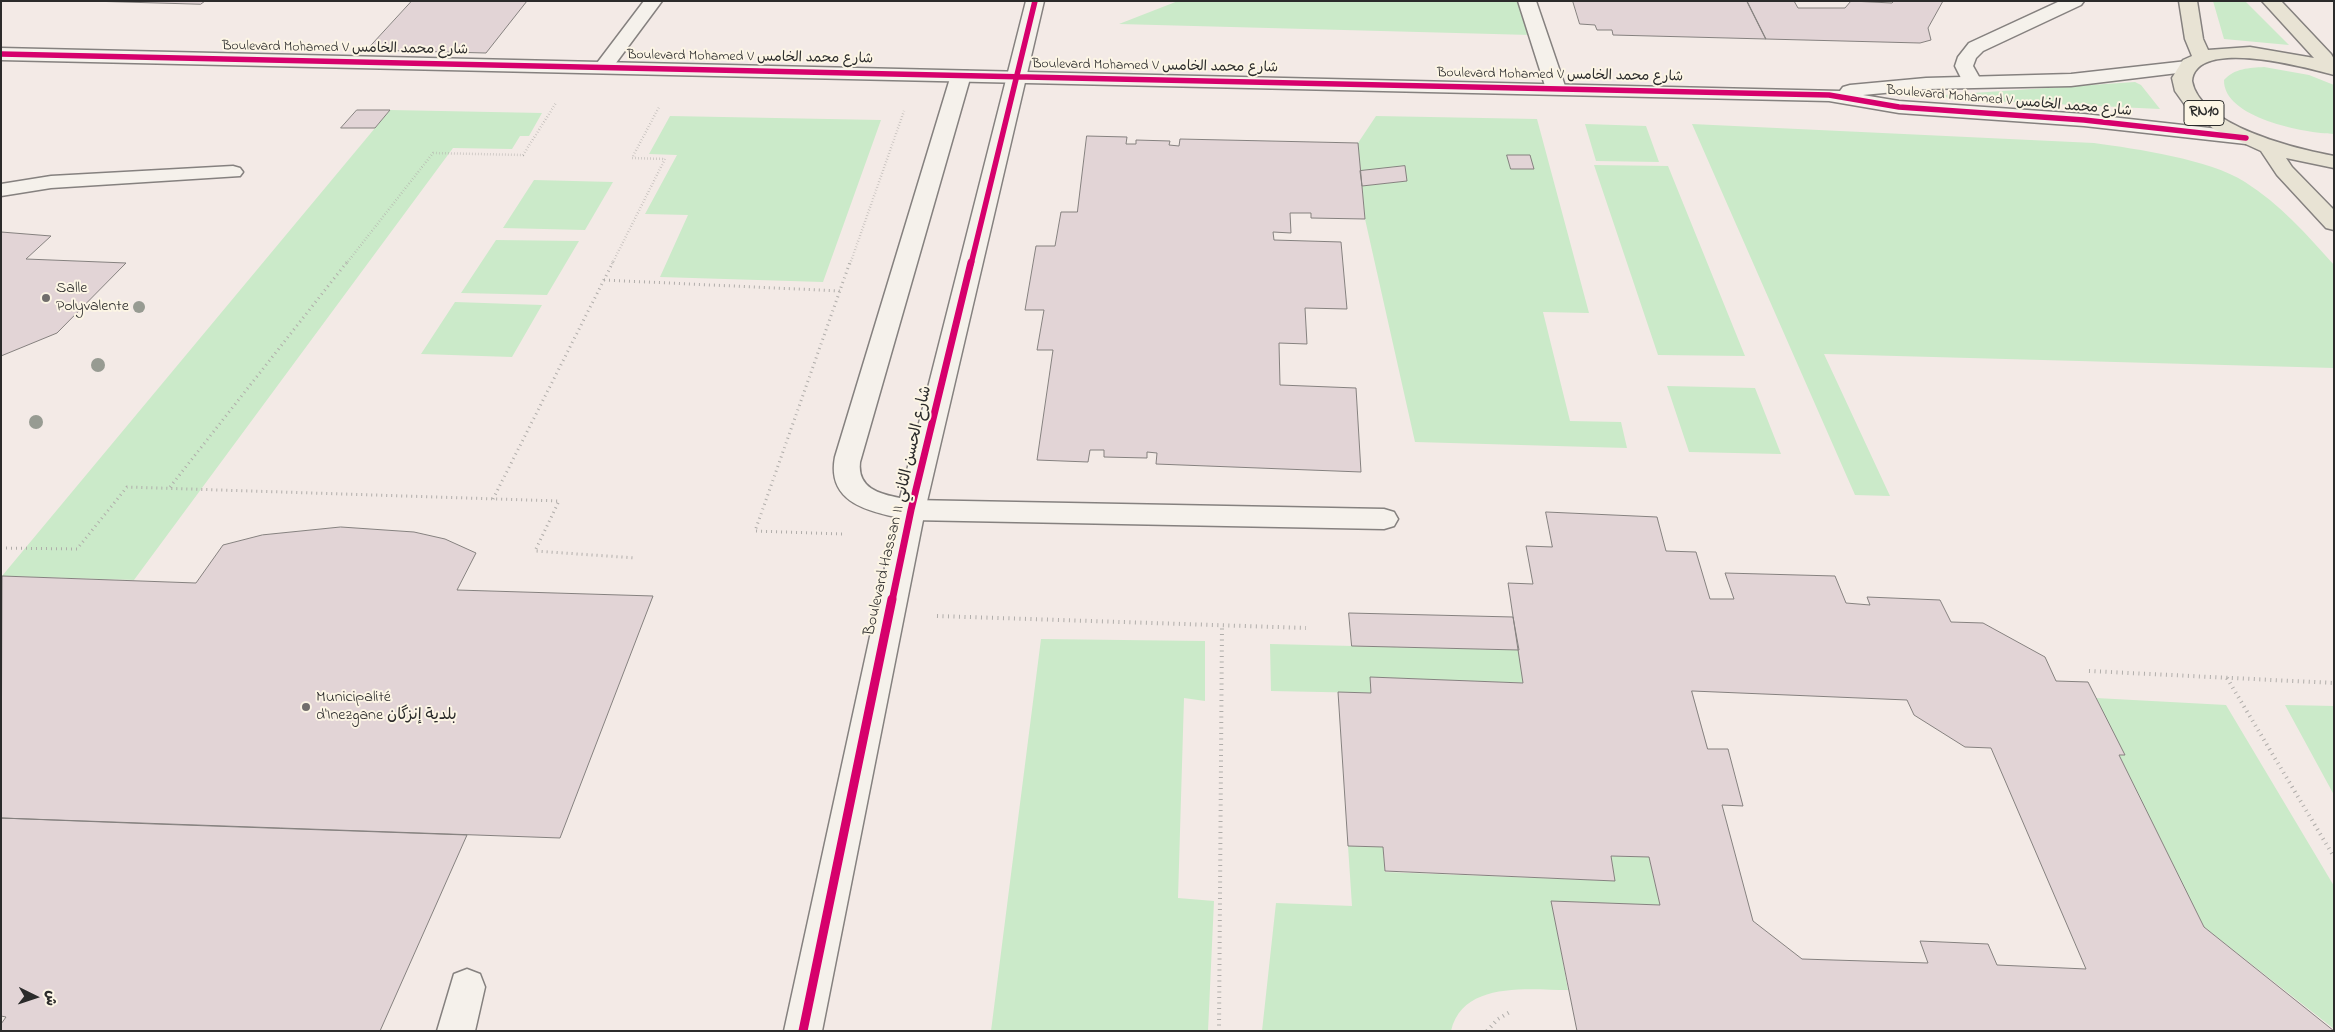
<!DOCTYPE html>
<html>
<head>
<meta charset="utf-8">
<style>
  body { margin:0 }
  #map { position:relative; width:2335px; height:1032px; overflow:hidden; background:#f3eae6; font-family:"Indie Flower","Playpen Sans Arabic",sans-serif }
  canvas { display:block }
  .frame { position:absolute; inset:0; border:2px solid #2b2b2b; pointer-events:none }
  .north { position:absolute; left:10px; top:972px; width:50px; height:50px; -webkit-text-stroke:4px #fcf5e5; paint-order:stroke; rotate:94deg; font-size:14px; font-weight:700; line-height:20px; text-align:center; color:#2b2b2b }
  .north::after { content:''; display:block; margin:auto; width:18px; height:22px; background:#2b2b2b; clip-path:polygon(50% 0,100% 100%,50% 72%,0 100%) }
</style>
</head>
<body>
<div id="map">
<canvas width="2335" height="1032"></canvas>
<div class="frame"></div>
<div class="north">ش</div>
</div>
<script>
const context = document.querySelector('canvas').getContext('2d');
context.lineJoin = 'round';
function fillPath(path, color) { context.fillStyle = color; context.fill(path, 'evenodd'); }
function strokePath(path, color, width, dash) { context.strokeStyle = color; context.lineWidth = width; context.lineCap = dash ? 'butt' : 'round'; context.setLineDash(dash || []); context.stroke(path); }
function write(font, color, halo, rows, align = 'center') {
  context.font = font + ' "Indie Flower","Playpen Sans Arabic",sans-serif'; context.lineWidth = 4; context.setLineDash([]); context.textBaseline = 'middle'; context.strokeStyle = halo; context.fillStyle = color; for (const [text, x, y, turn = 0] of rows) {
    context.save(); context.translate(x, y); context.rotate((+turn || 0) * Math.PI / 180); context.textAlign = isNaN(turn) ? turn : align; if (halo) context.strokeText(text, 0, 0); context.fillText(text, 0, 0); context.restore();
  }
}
fillPath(new Path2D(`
  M1178 1H1523L1531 35 1119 24Z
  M2213 1H2245L2289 45 2224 39Z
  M2264 67 2309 75 2334 85V134C2305 133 2223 118 2224 80 2235 68 2249 68 2264 67Z
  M2135 82 2141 85 2160 109 1949 99 1943 95Z
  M390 110 542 113 529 136H520L512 149 453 148 134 580 2 576Z
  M670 116 881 120 823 282 660 277 688 215 645 214 677 155 649 154Z
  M1376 116 1537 119 1589 313 1543 312 1570 421 1621 422 1627 448 1415 442 1365 219 1362 186 1406 181 1404 166 1360 171 1358 143Z
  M1585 124 1646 126 1659 162 1596 161Z
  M1692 124 2094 143C2137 149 2209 159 2245 182 2280 204 2307 235 2334 265V368L1824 354 1890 496 1855 495Z
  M1594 165 1668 166 1745 356 1658 355Z
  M534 180 613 182 585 230 503 228Z
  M496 240 579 241 547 295 461 293Z
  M455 302 542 305 512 357 421 354Z
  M1667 386 1755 388 1781 454 1689 452Z
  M1041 639 1205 641V701L1184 698 1178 898 1214 901 1208 1031H991Z
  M1270 644 1519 650 1523 683 1370 677 1371 693 1271 691Z
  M2096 698 2226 705 2334 886V1029L2204 927 2119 755H2124Z
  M2285 705 2334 706V795Z
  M1348 846 1383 847 1385 872 1615 881 1611 856 1649 857 1660 905 1552 902 1568 990C1530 990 1463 980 1451 1031H1262L1276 903 1352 906Z`), '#cbeac9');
const building = new Path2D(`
  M89 1H205L201 4Z
  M412 1H527L486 53 367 50Z
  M1573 1H1747L1766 39 1613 35 1612 30H1597L1595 25 1580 24Z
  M1747 1H1794L1798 8H1845L1851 1 1892 3 1894 1H1943L1928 28 1931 40 1920 43 1766 39Z
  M357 110H390L375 128H341Z
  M1087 136 1127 137 1126 144H1136V140L1170 141 1169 145 1179 146 1180 139 1358 143 1365 219 1311 218V213H1290L1291 233 1273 232 1274 240 1341 242 1347 309 1305 308 1307 344 1279 343 1280 385 1356 388 1361 472 1156 464 1157 453 1147 452V458L1104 457V450H1090L1088 462 1037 460 1053 350H1037L1044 310H1025L1036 246H1055L1061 212H1077Z
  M1507 155H1530L1534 169H1511Z
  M1405 166 1407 181 1362 186 1360 171Z
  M1 232 51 236 26 259 126 263 57 333 1 356Z
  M1546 512 1657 517 1666 551 1696 552 1710 599H1734L1725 573 1835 576 1846 603 1870 605 1867 597 1940 600 1951 622 1983 623 2045 657 2056 681 2088 682 2125 755H2119L2204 927 2334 1031H1577L1551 901 1660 905 1649 857 1611 856 1615 881 1385 871 1383 847 1348 846 1338 692 1371 693 1370 677 1523 683 1508 583 1533 584 1526 546 1552 547ZM1692 691 1907 700 1914 715 1965 747 1991 748 2086 969 1997 965 1988 944 1920 941 1928 963 1802 959 1753 921 1722 805 1743 806 1728 749H1708Z
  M341 527 414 532 445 539 476 553 457 590 653 596 560 838 1 818 2 576 196 583 223 545 262 535Z
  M1349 613 1513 617 1519 650 1352 646Z
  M1 818 155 824 467 835 380 1031H1V1024L6 1017 1 1016Z`);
fillPath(building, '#e2d4d6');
strokePath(building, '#85817f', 1);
const service = new Path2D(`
  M1518 1H1536L1566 89 1563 93H1549L1546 89Z
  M2060 1H2084L2081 5 1983 51 1976 58 1973 66 1982 82 1979 86H1965L1955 66 1958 57 1969 43Z
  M233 166 240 168 243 172 240 176 51 188 1 196V184L51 176Z
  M911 500 1384 509 1394 512 1398 519 1394 526 1384 529 911 520 901 517 897 510 901 503Z
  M467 969 480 974 485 987 475 1031H437L454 974Z`);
const minor = new Path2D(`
  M644 1H662L610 71H596L594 67Z
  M1026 1H1044L925 510 822 1031H784L896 517C862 510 827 499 835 457L951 75 954 71H968L971 75 860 462C857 488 879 494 900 498Z`);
const tertiary = new Path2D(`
  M1 48 1840 91 1843 87 1850 85 1926 78 2071 74 2187 61 2194 63 2196 67 2194 71 2071 86 1926 89 1863 95 1899 101 2084 114 2246 132 2253 134 2256 138 2253 142 2246 144 2084 126 1899 113 1829 101 1 60Z`);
const primary = new Path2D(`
  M2179 1H2197L2203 39 2208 50 2250 47 2314 58 2262 1H2281L2331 54 2334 59V75C2308 68 2196 37 2192 81 2200 126 2296 149 2334 156V168L2286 158 2292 167 2334 210V230L2326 228 2277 175 2261 151 2215 130 2185 105 2175 91 2172 78 2183 60 2192 56 2185 39Z`);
strokePath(service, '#85817f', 3);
strokePath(minor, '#85817f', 3);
strokePath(tertiary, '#85817f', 3);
strokePath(primary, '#85817f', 3);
strokePath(new Path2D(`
  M346 264 433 153 523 155 556 103
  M612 264 665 159 632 158 659 107
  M850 264 904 111`), '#b0adaa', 2.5, [0.5, 2.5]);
strokePath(new Path2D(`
  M604 280 840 291
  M170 487 347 262
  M493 499 613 262
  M842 534 755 531 850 262
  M1 548 77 549 127 487 559 501 535 551 636 558`), '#b0adaa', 3, [1, 4]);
strokePath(new Path2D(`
  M937 616 1306 628
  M2089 671 2334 683
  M2227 678 2334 857
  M1219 1031 1222 625
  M1487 1031 1498 1019 1510 1012`), '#b0adaa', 4, [1, 4.5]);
fillPath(service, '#f5f1eb');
fillPath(minor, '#f5f1eb');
fillPath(tertiary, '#f5f1eb');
fillPath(primary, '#e8e3d4');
strokePath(new Path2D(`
  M1 54 1829 95 1899 107 2084 120 2246 138
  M971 264 1035 1`), '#d6006c', 5.5);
strokePath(new Path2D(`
  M892 601 911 510 971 262`), '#d6006c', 7);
strokePath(new Path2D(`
  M803 1031 892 599`), '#d6006c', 9);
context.fillStyle = '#979b92';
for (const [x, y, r] of [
  [139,307,6],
  [98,365,7],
  [36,422,7]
]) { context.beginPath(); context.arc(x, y, r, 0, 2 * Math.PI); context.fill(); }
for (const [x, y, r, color] of [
  [46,298,5,"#716e6c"],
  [306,707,5,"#716e6c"]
]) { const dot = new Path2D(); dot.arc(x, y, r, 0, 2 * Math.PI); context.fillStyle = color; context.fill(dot); strokePath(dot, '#fcf5e5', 2); }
write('14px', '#2b2b2b', '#fcf5e5', [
  ["Boulevard Mohamed V شارع محمد الخامس",345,49,1],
  ["Boulevard Mohamed V شارع محمد الخامس",750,58,1],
  ["Boulevard Mohamed V شارع محمد الخامس",1155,67,1],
  ["Boulevard Mohamed V شارع محمد الخامس",1560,76,1],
  ["Boulevard Mohamed V شارع محمد الخامس",2009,102,5]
]);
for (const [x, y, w] of [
  [2204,113,40]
]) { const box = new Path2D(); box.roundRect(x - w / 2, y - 12.5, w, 25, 4); context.fillStyle = '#fcf5e5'; context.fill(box); strokePath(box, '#2b2b2b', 1); }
write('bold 15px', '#2b2b2b', null, [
  ["RN10",2204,113]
]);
write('16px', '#2b2b2b', '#fcf5e5', [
  ["Salle",56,289],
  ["Polyvalente",56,307],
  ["Municipalité",316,698],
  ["d'Inezgane بلدية إنزگان",316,716]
], 'left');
write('16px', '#2b2b2b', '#fcf5e5', [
  ["Boulevard Hassan II شارع الحسن الثاني",899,511,-77]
]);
</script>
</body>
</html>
